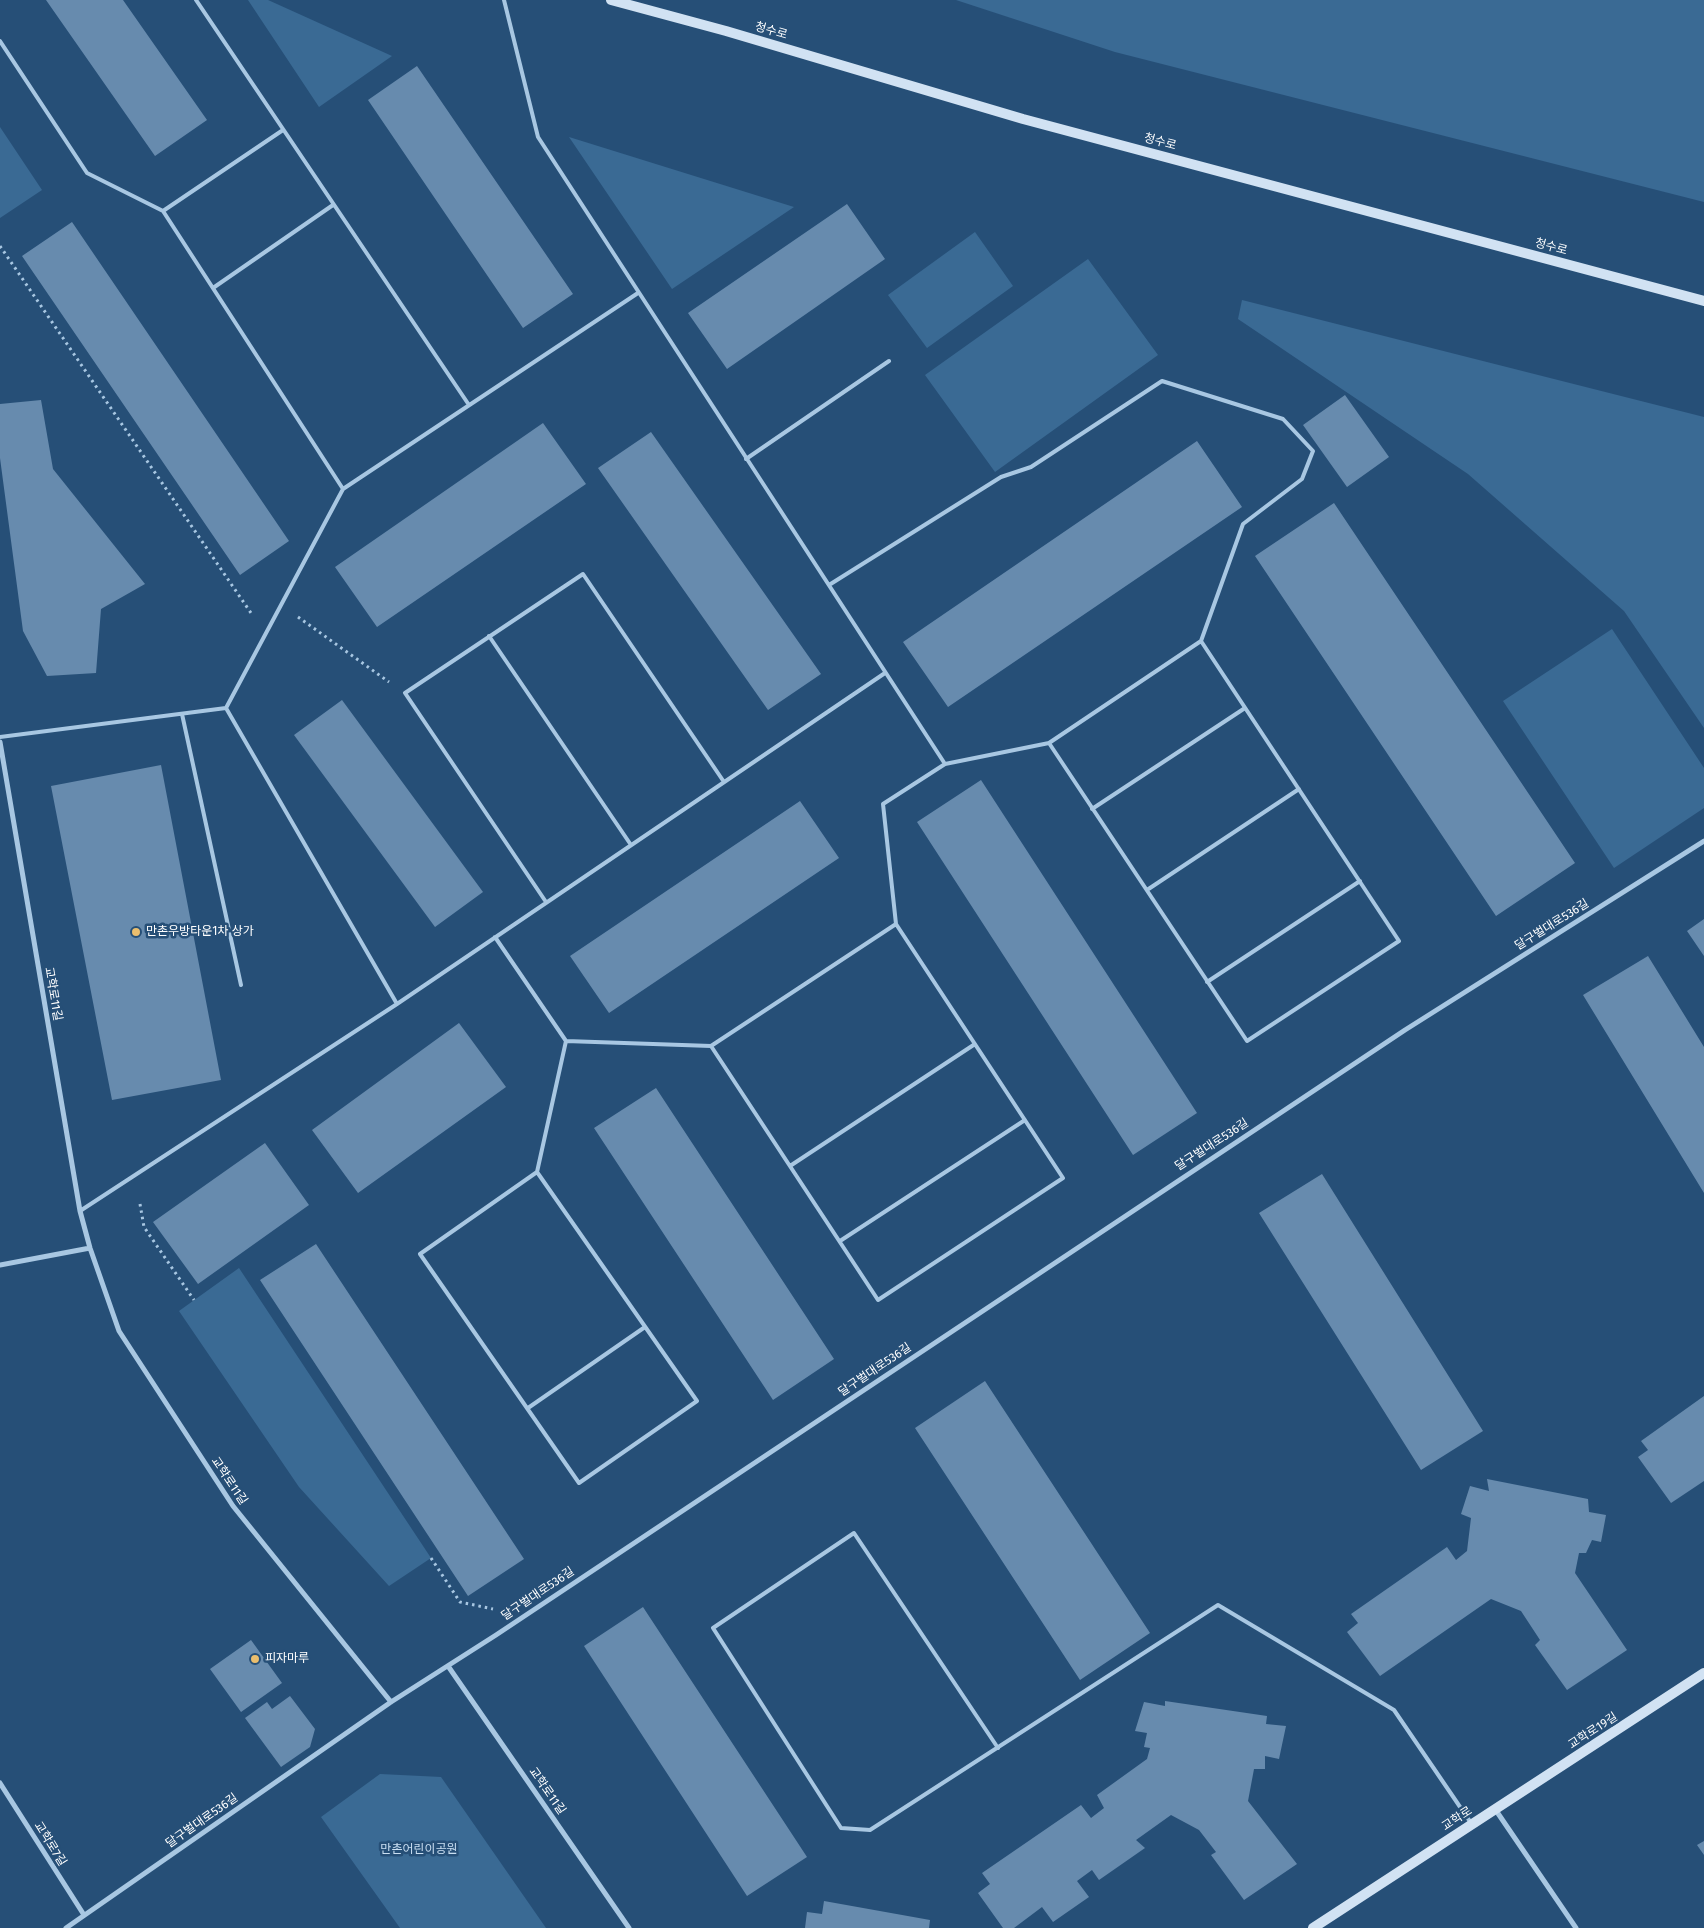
<!DOCTYPE html>
<html>
<head>
<meta charset="utf-8">
<style>
  body { margin:0 }
  canvas { display:block; background:#264f77 }
</style>
</head>
<body>
<canvas width="1704" height="1928"></canvas>
<script>
const context = document.querySelector('canvas').getContext('2d');
context.lineJoin = 'round';
function fillPath(path, color) { context.fillStyle = color; context.fill(path, 'evenodd'); }
function strokePath(path, color, width, dash) { context.strokeStyle = color; context.lineWidth = width; context.lineCap = dash ? 'butt' : 'round'; context.setLineDash(dash || []); context.stroke(path); }
function write(font, color, halo, rows, align = 'center') {
  context.font = font + ' "Fira Sans","Noto Sans KR",sans-serif'; context.lineWidth = 5; context.setLineDash([]); context.textBaseline = 'middle'; context.strokeStyle = halo; context.fillStyle = color; for (const [text, x, y, turn = 0] of rows) {
    context.save(); context.translate(x, y); context.rotate((+turn || 0) * Math.PI / 180); context.textAlign = isNaN(turn) ? turn : align; if (halo) context.strokeText(text, 0, 0); context.fillText(text, 0, 0); context.restore();
  }
}
fillPath(new Path2D(`
  M248 0H268L392 56 319 107Z
  M956 0H1704V202L1115 52Z
  M0 127 42 190 0 218Z
  M569 137 794 207 672 289Z
  M975 232 1013 286 927 348 888 295Z
  M1088 259 1158 355 995 472 925 375Z
  M1242 300 1704 417V728L1624 611 1468 474 1238 319Z
  M1612 629 1704 768V808L1614 868 1503 701Z
  M239 1268 431 1558 389 1586 299 1487 179 1311Z
  M380 1774 441 1777 546 1928H400L321 1817Z`), '#3a6a94');
fillPath(new Path2D(`
  M46 0H123L207 120 155 156Z
  M417 66 573 294 523 328 368 100Z
  M847 204 885 259 727 369 688 313Z
  M72 222 289 541 240 575 22 256Z
  M1345 395 1389 457 1347 487 1303 425Z
  M41 400 53 469 145 584 101 609 96 673 47 676 23 631 0 458V404Z
  M543 423 586 484 377 627 335 567Z
  M651 432 821 674 768 710 598 468Z
  M1197 441 1242 507 948 707 903 642Z
  M1334 503 1575 863 1496 916 1255 556Z
  M342 700 483 892 435 927 294 735Z
  M161 765 221 1080 112 1100 51 786Z
  M981 780 1197 1113 1133 1155 917 822Z
  M800 801 839 858 609 1013 570 956Z
  M1704 919V956L1687 931Z
  M1648 956 1704 1047V1193L1583 995Z
  M459 1023 506 1087 358 1193 312 1130Z
  M656 1088 834 1359 773 1400 594 1128Z
  M265 1143 309 1205 198 1284 153 1222Z
  M1322 1174 1483 1431 1421 1470 1259 1213Z
  M316 1244 524 1559 468 1596 260 1280Z
  M985 1381 1150 1633 1080 1680 915 1428Z
  M1704 1396V1481L1671 1503 1638 1457 1648 1450 1641 1441Z
  M1487 1479 1588 1499 1589 1512 1606 1515 1601 1542 1592 1540 1586 1553H1579L1575 1573 1627 1650 1567 1690 1535 1645 1540 1640 1521 1611 1491 1599 1380 1676 1347 1632 1358 1623 1351 1614 1447 1547 1456 1560 1467 1551 1471 1518 1461 1514 1470 1486 1489 1491Z
  M643 1607 807 1857 747 1896 584 1646Z
  M251 1640 282 1683 241 1712 210 1669Z
  M290 1696 315 1729 310 1747 281 1767 245 1718 267 1702 272 1709Z
  M1165 1701 1267 1716 1266 1724 1286 1726 1279 1759 1265 1756V1769H1254L1248 1801 1297 1864 1244 1900 1211 1855 1216 1852 1199 1830 1171 1815 1136 1840 1145 1848 1099 1880 1092 1870 1077 1881 1089 1897 1053 1922 1042 1907 1014 1928H1003L978 1893 990 1884 982 1873 1081 1805 1091 1818 1104 1808 1097 1795 1147 1759 1150 1748 1144 1747 1147 1733 1135 1731 1144 1702 1165 1706Z
  M1704 1841V1855L1697 1845Z
  M824 1901 930 1920 929 1928H805L807 1912 822 1914Z`), '#678bae');
strokePath(new Path2D(`
  M0 246 251 613
  M298 617 389 682
  M140 1204 144 1227 194 1300
  M431 1558 460 1602 493 1609`), '#a8c7e2', 3, [2.5, 4]);
strokePath(new Path2D(`
  M196 0 469 405
  M504 0 538 137 945 764 1049 743 1201 641 1399 941 1247 1041 1049 743
  M0 41 87 173 163 211 343 489
  M163 211 283 130
  M213 288 333 205
  M746 459 889 361
  M829 585 1001 477 1031 467 1162 381 1283 419 1313 451 1302 479 1243 524 1201 641
  M489 636 631 845
  M226 708 397 1004
  M182 714 241 985
  M0 737 226 708 343 489 638 293
  M1092 809 1245 708
  M1147 890 1299 789
  M546 902 405 693 583 574 724 782
  M495 937 566 1041 711 1046 896 924
  M1207 982 1360 881
  M711 1046 878 1300 1063 1178 896 924 883 804 945 764
  M790 1166 975 1044
  M537 1172 697 1401 579 1483 420 1254 537 1172 566 1041
  M80 1211 397 1004 885 673
  M840 1241 1025 1120
  M528 1408 645 1327
  M998 1748 854 1533 713 1628 841 1828 870 1830 1218 1605 1394 1710 1471 1823`), '#a8c7e2', 4);
strokePath(new Path2D(`
  M0 742 80 1211 90 1248 119 1331 233 1506 391 1702
  M0 1265 90 1248
  M448 1666 629 1928
  M0 1783 84 1915
  M1495 1809 1576 1928
  M66 1928 391 1702 496 1635 1405 1030 1704 841`), '#a8c7e2', 5);
strokePath(new Path2D(`
  M611 0 726 31 1023 119 1704 301
  M1313 1928 1704 1673`), '#d1e2f3', 10);
for (const [x, y, r, color] of [
  [136,932,5,"#eabe6e"],
  [255,1659,5,"#eabe6e"]
]) { const dot = new Path2D(); dot.arc(x, y, r, 0, 2 * Math.PI); context.fillStyle = color; context.fill(dot); strokePath(dot, '#264f77', 2); }
write('12px', '#fff', '#264f77', [
  ["청수로",771,31,16],
  ["청수로",1160,142,15],
  ["청수로",1551,247,15],
  ["달구벌대로536길",1552,925,-32],
  ["교학로11길",53,994,80],
  ["달구벌대로536길",1212,1145,-33],
  ["달구벌대로536길",875,1370,-34],
  ["교학로11길",229,1481,56],
  ["달구벌대로536길",538,1594,-34],
  ["교학로19길",1593,1731,-33],
  ["교학로11길",547,1791,55],
  ["교학로",1457,1819,-33],
  ["달구벌대로536길",202,1821,-35],
  ["교학로7길",50,1844,58]
]);
write('12px', '#fff', '#264f77', [
  ["만촌우방타운1차 상가",146,932],
  ["피자마루",265,1659]
], 'left');
write('12px', '#cadff2', '#264f77', [
  ["만촌어린이공원",419,1850]
]);
</script>
</body>
</html>
